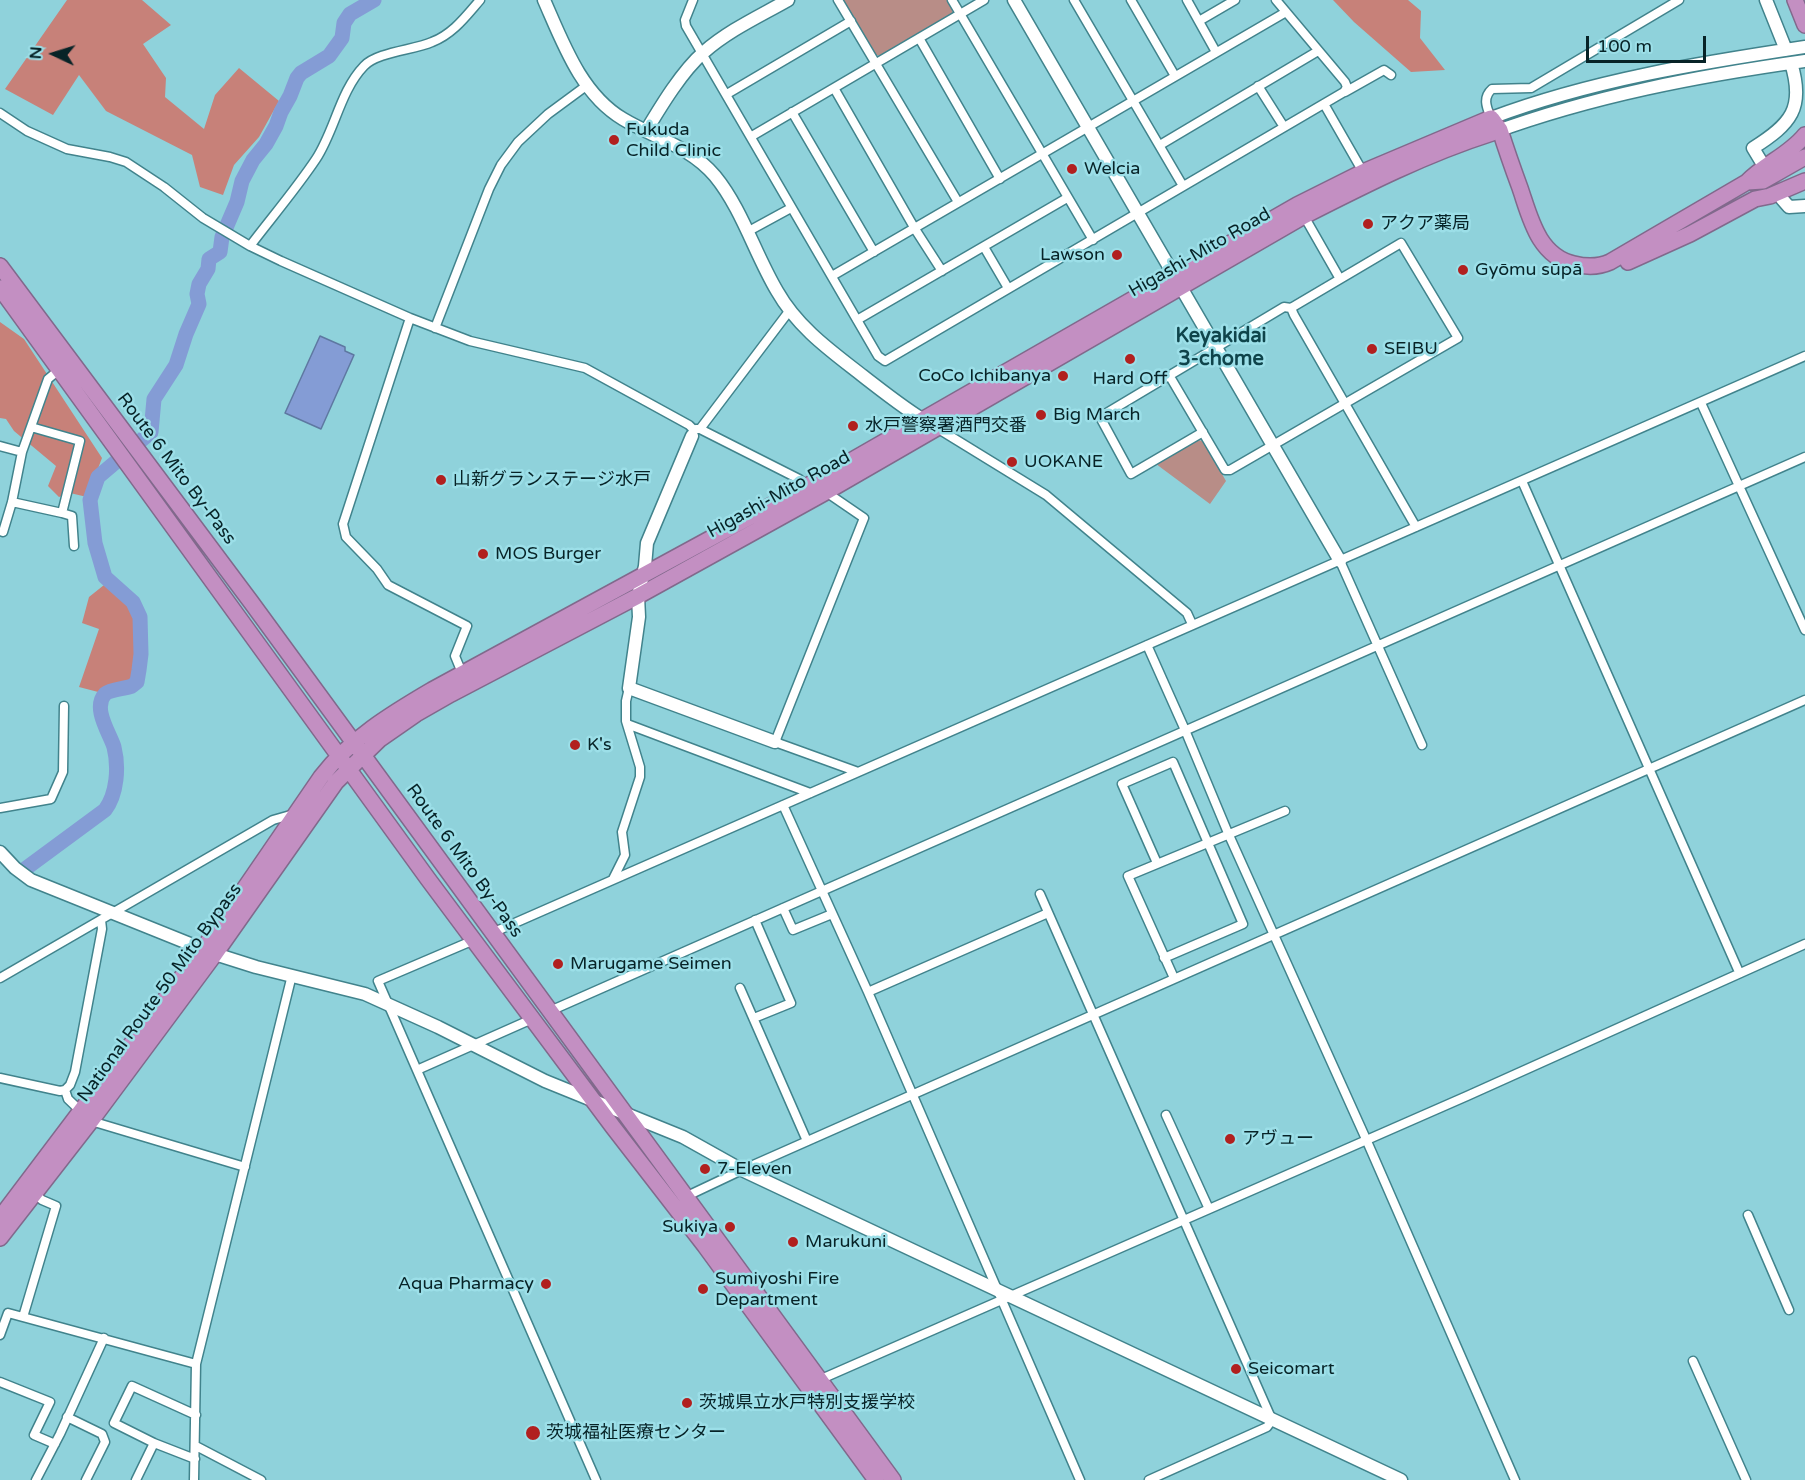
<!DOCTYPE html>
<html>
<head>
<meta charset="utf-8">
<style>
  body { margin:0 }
  #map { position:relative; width:1805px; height:1480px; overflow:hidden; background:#8fd2db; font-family:"Varela Round",sans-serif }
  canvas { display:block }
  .north { position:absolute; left:24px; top:24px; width:60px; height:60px; -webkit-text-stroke:4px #9cdfe8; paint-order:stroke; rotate:274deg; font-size:16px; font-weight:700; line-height:24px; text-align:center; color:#072327 }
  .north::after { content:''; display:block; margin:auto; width:21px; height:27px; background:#072327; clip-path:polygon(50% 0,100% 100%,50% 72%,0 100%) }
  .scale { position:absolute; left:1586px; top:36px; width:120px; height:27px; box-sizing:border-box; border:3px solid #072327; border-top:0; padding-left:8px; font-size:18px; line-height:21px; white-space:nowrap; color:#072327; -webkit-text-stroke:4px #9cdfe8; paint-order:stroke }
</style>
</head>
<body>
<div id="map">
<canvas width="1805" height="1480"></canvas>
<div class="north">N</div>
<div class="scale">100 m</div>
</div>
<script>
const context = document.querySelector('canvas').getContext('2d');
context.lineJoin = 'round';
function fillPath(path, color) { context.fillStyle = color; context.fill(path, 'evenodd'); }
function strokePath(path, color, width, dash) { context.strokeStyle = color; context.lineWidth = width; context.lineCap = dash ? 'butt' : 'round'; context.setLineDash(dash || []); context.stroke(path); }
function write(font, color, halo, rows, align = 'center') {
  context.font = font + ' "Varela Round","Noto Sans JP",sans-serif'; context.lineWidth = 5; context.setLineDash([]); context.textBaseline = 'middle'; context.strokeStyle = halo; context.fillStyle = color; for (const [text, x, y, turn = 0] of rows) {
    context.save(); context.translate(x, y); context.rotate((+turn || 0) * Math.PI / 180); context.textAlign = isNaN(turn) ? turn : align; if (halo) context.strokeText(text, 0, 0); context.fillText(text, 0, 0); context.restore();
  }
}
fillPath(new Path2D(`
  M843 0H947L953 10 952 15 882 56 875 55Z
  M1198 440 1203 441 1226 481 1210 504 1156 464Z`), '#b88d87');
fillPath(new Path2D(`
  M67 0H142L171 25 143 44 166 78 165 97 204 129 215 95 239 68 279 101 259 137 234 165 223 195 200 187 192 155 106 111 79 75 53 115 5 89Z
  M1333 0H1408L1421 11 1420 38 1445 70 1411 72 1354 22Z
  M0 322 24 339 102 458 87 497 70 493 59 497 48 486 56 466 14 431 6 419 0 418Z
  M104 585C114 592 128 598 134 609 143 624 138 670 130 684L110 689 102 693 79 687 99 629 82 623 89 597Z`), '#c78179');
const water = new Path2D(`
  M320 336 345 347V351L354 355 321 429 285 413Z`);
fillPath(water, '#849cd5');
strokePath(water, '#5e78a1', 1.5);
strokePath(new Path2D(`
  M25 869 105 810C117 794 119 767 114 747 110 734 92 708 105 694 111 689 125 689 132 686L137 682 139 670 141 654 140 617 133 602 105 577 95 543 90 500 98 477 151 432 154 399 176 365 186 334 199 304 197 294 199 284 208 269 209 259 220 252 222 237 237 202 242 181 253 160 266 144 276 126 281 112 290 96 297 78 301 73 329 56 342 38 344 23 350 14 374 0`), '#849cd5', 15);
const street = new Path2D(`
  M693 0 685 20 686 26 878 356 885 361 1344 92 1347 87 1345 82 1276 0
  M838 0 958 202
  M952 0 1093 240
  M1074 0 1183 186
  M1131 0 1175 76
  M1187 0 1216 52
  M1199 21 1235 0
  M919 38 1000 179
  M1258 86 1284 127
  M834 88 915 229 942 271
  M1345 92 1384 70 1391 75
  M727 94 851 21
  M1324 104 1363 172
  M792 112 874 252
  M0 113 27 131 67 149 110 157 126 162 164 187 203 218 250 246 281 261 410 318 470 341 585 368 689 425 693 429 692 436
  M1491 118C1487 108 1482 98 1492 89L1531 88 1679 0
  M752 136 984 0
  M1160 145 1318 51
  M1304 216 1340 279
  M747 232 791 208
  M250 246C272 217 296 189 316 159 335 130 340 91 364 66 377 52 414 50 432 42 453 34 466 16 480 0
  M984 247 1008 288
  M832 276 1286 12
  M410 318 343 524 346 537 377 569 388 585 467 626 455 656 462 673
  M857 320 1067 198
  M435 328 489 189 501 165 518 142 548 114 586 86
  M1169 375 1225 470H1230L1458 338 1401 243 1291 308 1294 315 1416 527
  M1701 403 1805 630
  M937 428 1046 495 1187 613 1192 624
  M696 429H700L799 479 807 486
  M700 429 790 310
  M1203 432 1131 474 1100 417 1284 307 1291 308
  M0 446 22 452
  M1522 481 1739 972
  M826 492 864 518 775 742 858 772
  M12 502 62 513 80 441 31 427
  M62 513 72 516 74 546
  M3 532 12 502 22 452 48 379 60 369
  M1340 561 1422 745
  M1147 645 1185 730 1228 833 1366 1139 1515 1480
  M627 724 810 793
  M783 805 868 992 1080 1480
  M0 808 51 799 63 772 64 706
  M1157 863 1122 784 1173 762 1243 924 1164 958
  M613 879 625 855 622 832 640 777V767L626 721V701L629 688
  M1040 894 1272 1420 1267 1427 1149 1480
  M783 908 793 930 832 914
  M492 933 1805 356
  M474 940 378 981 596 1480
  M0 978 273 820 294 814
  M1174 978 1128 876 1285 811
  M740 988 807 1141
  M868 992 1048 913
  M550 1011 1805 457
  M754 1018 791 1003 755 920
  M417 1070 532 1019
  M0 1078 60 1091 65 1090 70 1085 75 1072 102 929 101 920
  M65 1090 68 1099 91 1121 245 1167
  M1166 1115 1209 1209
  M685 1197 742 1170 1805 700
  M1748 1215 1789 1310
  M23 1317 56 1206 42 1200 34 1193
  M0 1335 8 1313 196 1364
  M1693 1361 1746 1480
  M819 1380 1467 1096 1805 944
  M0 1382 50 1402 34 1435 55 1444
  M67 1417 102 1434 105 1442 86 1480
  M196 1446 261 1480
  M195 1459 154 1443 114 1423 132 1386 196 1415
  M36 1480 60 1434 104 1338
  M136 1480 154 1443
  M194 1480 196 1364 292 975`);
const secondary = new Path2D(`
  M544 0C563 43 581 94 623 119 653 137 691 147 715 176 742 209 755 254 777 291 798 328 831 351 863 376 885 393 906 410 930 424
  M1014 0 1340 561
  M1766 0 1786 50
  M1491 118C1592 80 1699 63 1805 47
  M646 131C661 106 682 71 704 52 729 30 760 16 788 0
  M1492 133C1593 96 1698 76 1805 61
  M1762 163 1753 148C1791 124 1805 108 1791 63
  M1782 199 1789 207 1805 206
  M692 436 647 543 645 566 638 596 639 617 629 688 775 742
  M0 852 15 868 31 880 215 954 256 967 365 994 438 1027 545 1081 683 1137 742 1170 1401 1480`);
const highway = new Path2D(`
  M1795 0 1805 25
  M1492 119 1500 130C1506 149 1513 169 1520 188 1530 217 1538 256 1574 264 1586 267 1599 267 1610 262L1747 182C1764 164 1789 155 1805 135
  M1747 182 1763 181 1805 157
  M1628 262 1690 234 1755 199 1770 196 1805 181
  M0 266 251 602 893 1480
  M0 288 428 879 613 1127 705 1246 876 1480
  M0 1218 203 949 321 777C350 739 391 714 432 690L807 486 1297 205 1363 172 1491 118
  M0 1238 91 1121 215 954 336 782 380 739 416 714 451 694 638 596 826 492 1304 216C1365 185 1426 154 1492 133`);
strokePath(street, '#41838c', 11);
strokePath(secondary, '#41838c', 15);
strokePath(highway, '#81698c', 18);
strokePath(street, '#fff', 8);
strokePath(secondary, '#fff', 12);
strokePath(highway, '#c38fc2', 15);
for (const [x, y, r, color] of [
  [614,140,6,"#b1201f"],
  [1072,169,6,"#b1201f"],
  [1368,224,6,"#b1201f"],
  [1117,255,6,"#b1201f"],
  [1463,270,6,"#b1201f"],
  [1372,349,6,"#b1201f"],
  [1130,359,6,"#b1201f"],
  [1063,376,6,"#b1201f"],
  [1041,415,6,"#b1201f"],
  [853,426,6,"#b1201f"],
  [1012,462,6,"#b1201f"],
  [441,480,6,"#b1201f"],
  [483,554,6,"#b1201f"],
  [575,745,6,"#b1201f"],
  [558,964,6,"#b1201f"],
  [1230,1139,6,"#b1201f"],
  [705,1169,6,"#b1201f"],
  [730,1227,6,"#b1201f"],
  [793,1242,6,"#b1201f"],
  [546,1284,6,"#b1201f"],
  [703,1289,6,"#b1201f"],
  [1236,1369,6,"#b1201f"],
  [687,1403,6,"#b1201f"],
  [533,1433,8,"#b1201f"]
]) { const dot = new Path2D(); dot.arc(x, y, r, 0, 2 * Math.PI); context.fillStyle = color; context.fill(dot); strokePath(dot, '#9cdfe8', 2); }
write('18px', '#072327', '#9cdfe8', [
  ["Fukuda",626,130],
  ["Child Clinic",626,151],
  ["Welcia",1084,169],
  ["アクア薬局",1380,224],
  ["Lawson",1105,255,"right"],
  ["Gyōmu sūpā",1475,270],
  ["SEIBU",1384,349],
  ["CoCo Ichibanya",1051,376,"right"],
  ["Hard Off",1130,379,"center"],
  ["Big March",1053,415],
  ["水戸警察署酒門交番",865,426],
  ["UOKANE",1024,462],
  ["山新グランステージ水戸",453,480],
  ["MOS Burger",495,554],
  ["K's",587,745],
  ["Marugame Seimen",570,964],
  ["アヴュー",1242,1139],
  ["7-Eleven",717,1169],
  ["Sukiya",718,1227,"right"],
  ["Marukuni",805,1242],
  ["Sumiyoshi Fire",715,1279],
  ["Department",715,1300],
  ["Aqua Pharmacy",534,1284,"right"],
  ["Seicomart",1248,1369],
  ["茨城県立水戸特別支援学校",699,1403],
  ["茨城福祉医療センター",546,1433]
], 'left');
write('18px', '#072327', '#9cdfe8', [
  ["Higashi-Mito Road",1200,253,-30],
  ["Route 6 Mito By-Pass",176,469,53],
  ["Higashi-Mito Road",779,495,-29],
  ["Route 6 Mito By-Pass",464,861,54],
  ["National Route 50 Mito Bypass",160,993,-54]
]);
write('bold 20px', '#0f444b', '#9cdfe8', [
  ["Keyakidai",1221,337],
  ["3-chome",1221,360]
]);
</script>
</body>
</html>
